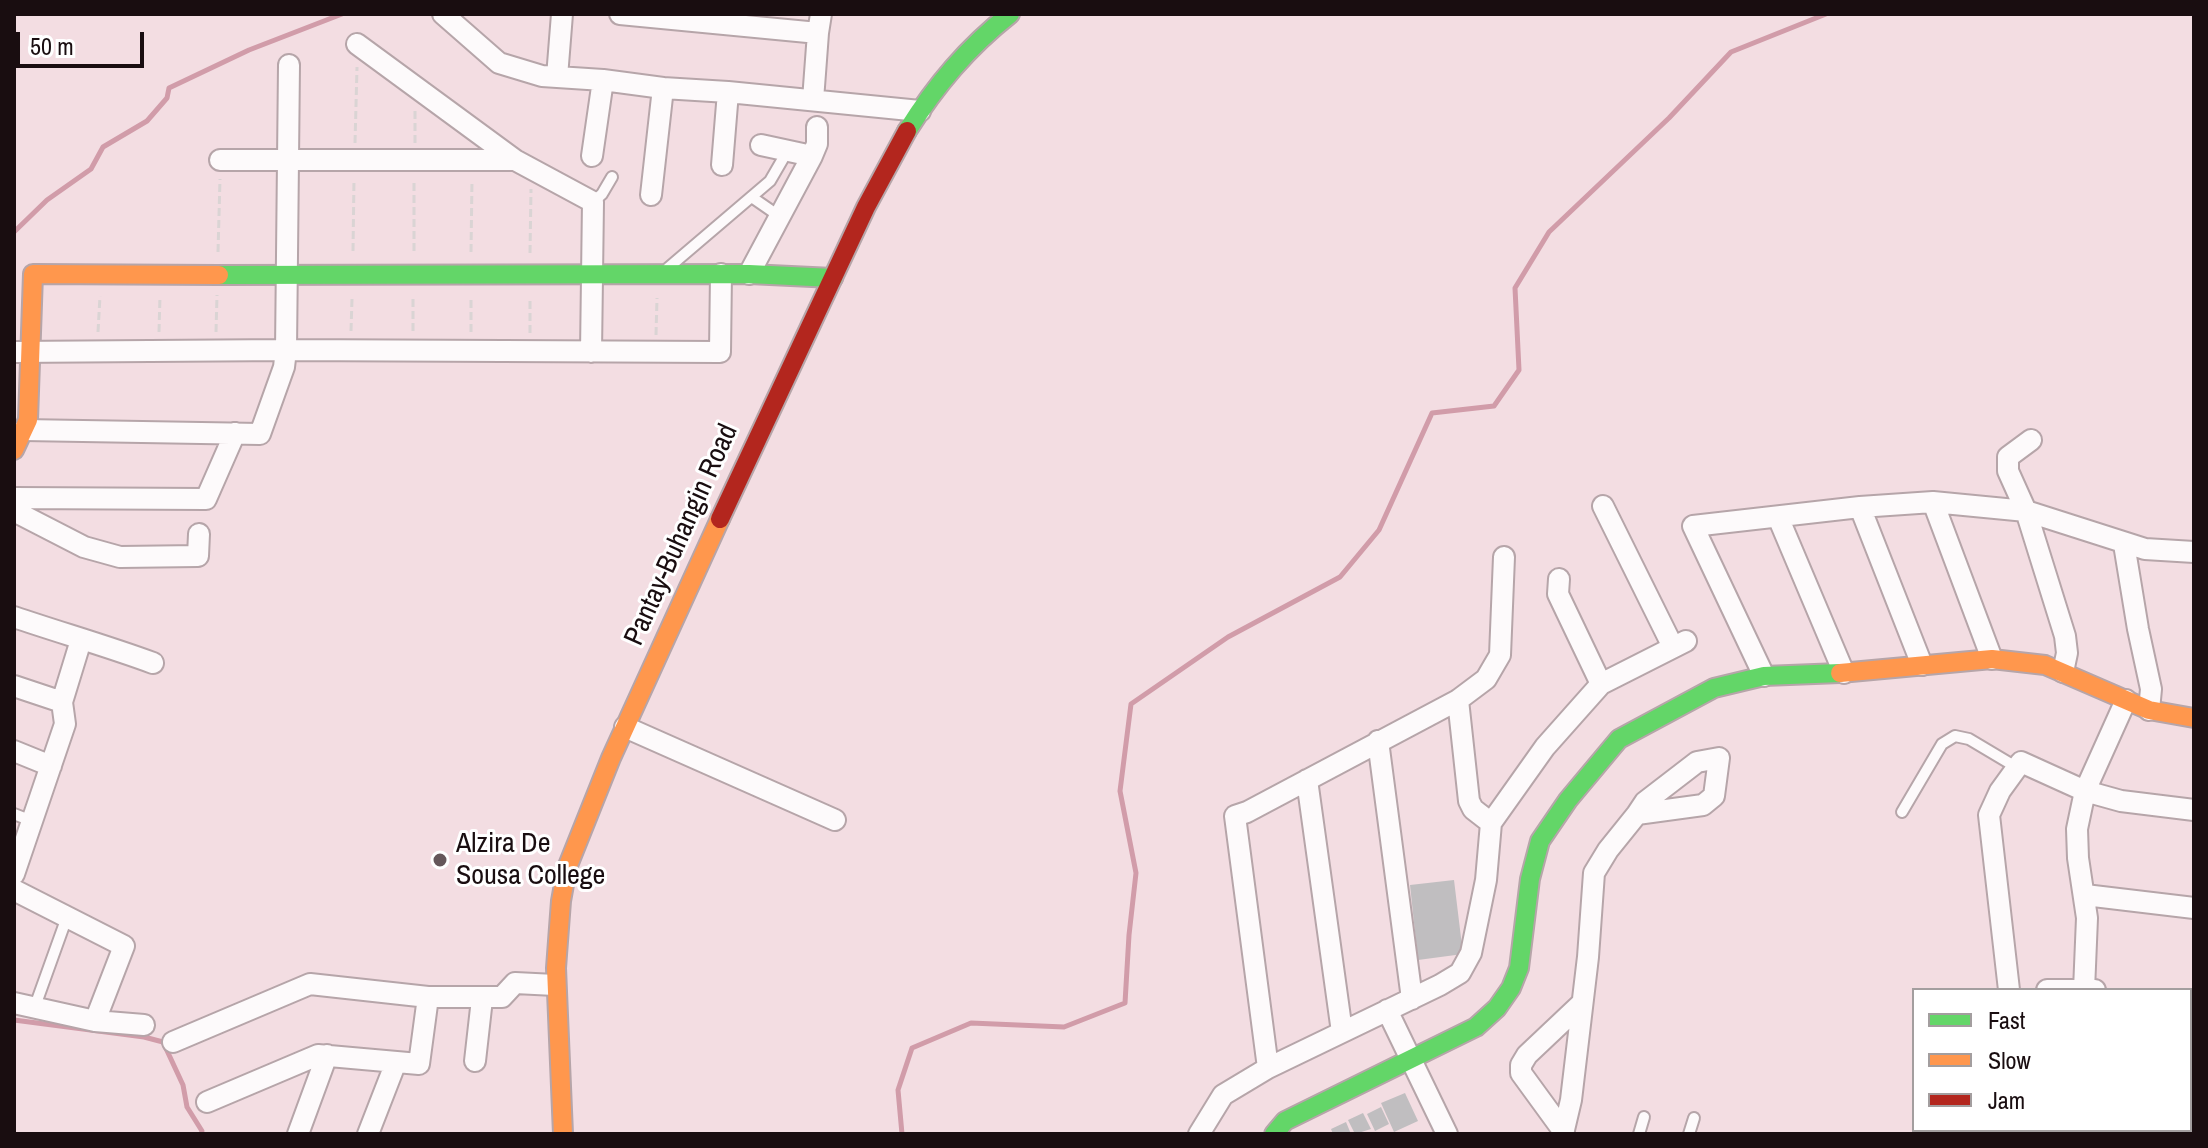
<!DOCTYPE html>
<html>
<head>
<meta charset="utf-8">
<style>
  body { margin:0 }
  #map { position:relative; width:2208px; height:1148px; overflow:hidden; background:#f3dde2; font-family:"Archivo Narrow",sans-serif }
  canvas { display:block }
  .frame { position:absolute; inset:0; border:16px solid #190d10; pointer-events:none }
  .legend { position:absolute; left:1912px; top:988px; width:280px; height:144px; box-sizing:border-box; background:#fff; border:2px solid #a39e9f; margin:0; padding:10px 14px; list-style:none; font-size:24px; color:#190d10 }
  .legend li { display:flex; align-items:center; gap:16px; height:40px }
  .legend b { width:40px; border:2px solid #a39e9f }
  .scale { position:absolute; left:16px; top:32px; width:128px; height:36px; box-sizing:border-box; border:4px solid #190d10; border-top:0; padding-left:10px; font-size:24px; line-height:28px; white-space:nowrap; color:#190d10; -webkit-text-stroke:6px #fff; paint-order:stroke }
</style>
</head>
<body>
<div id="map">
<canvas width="2208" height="1148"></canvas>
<div class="frame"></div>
<ul class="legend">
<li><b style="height:10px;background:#63d668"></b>Fast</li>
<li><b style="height:10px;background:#ff974d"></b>Slow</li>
<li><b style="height:10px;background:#b3261e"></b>Jam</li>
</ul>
<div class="scale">50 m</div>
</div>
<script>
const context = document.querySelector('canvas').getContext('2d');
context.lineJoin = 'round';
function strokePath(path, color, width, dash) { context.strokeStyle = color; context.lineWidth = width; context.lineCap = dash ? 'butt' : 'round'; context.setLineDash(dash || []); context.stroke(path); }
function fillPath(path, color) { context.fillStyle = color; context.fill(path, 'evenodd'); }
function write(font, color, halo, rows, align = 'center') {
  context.font = font + ' "Archivo Narrow",sans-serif'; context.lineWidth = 6; context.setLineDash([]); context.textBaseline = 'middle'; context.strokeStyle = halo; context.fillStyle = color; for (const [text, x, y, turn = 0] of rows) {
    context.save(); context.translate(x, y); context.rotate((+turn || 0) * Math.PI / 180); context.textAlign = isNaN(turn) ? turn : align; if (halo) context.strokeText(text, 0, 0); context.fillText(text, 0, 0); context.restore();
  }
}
strokePath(new Path2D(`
  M14 232 47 200 91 169 103 147 147 121 167 98 169 88 249 50 342 14
  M14 1020 144 1037 163 1042 183 1085 187 1107 202 1131 201 1134
  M902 1134 898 1090 912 1048 971 1023 1064 1027 1125 1003 1129 935 1136 873 1120 791 1131 704 1228 637 1340 577 1379 530 1432 413 1494 406 1519 370 1515 288 1549 232 1669 118 1731 52 1826 14`), '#d19ca9', 5);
fillPath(new Path2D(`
  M1454 880 1463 954 1418 960 1410 885Z
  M1405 1093 1418 1121 1394 1132 1381 1103Z
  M1381 1107 1389 1124 1375 1131 1367 1114Z
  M1363 1113 1371 1129 1355 1134 1348 1120Z
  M1346 1122 1351 1134H1333L1331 1129Z`), '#c0bec0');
const lane = new Path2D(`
  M753 198 779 216
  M593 202 602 194 612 177
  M668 268 770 181 788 150
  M1902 812 1942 744 1955 736 1969 739 2016 767
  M14 814 32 821
  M34 1009 67 917
  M1639 1134 1644 1117
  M1689 1134 1694 1118`);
const street = new Path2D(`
  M443 14 499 63 542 76 603 80 592 156
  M620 14 818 33 821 14
  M357 44 515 160 593 202 591 352
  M557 77 562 14
  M603 80 663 88
  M728 92 920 111
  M813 100 818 33
  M761 145 812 156
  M220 160H515
  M651 195 663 88 728 92 722 165
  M749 274 812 156 817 144V127
  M14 352 286 350 720 352 721 274
  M24 430 260 434 284 367 286 350 289 65
  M2031 440 2008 457V471L2026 511 2065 636 2067 653 2063 672
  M14 498 206 499 235 433
  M1933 502 1992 659
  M1603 506 1673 647
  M1860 507 1922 665
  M14 511 84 547 120 557 198 556 199 534
  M1778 517 1844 673
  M2124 544 2138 629 2151 689 2149 710
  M1559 579 1558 594 1601 684
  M14 617C61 633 107 646 153 663
  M1764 676 1693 526 1860 507 1933 502 2026 511 2145 549 2194 552
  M14 686 62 702
  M1458 700 1469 801 1473 809 1491 823
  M625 727 835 820
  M1378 741 1412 999
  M14 751 51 766
  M1307 780 1342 1032
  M14 874 65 724 62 702 81 640
  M14 890 124 946 95 1021
  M2085 895 2194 908
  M2009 990 1989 815 2000 791 2021 762 2085 791 2121 801 2194 810
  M2047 990H2095
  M2084 990 2087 918 2078 858 2077 829 2085 791 2126 700
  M2190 1002H2194
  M14 1003 95 1021 144 1025
  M1387 1010 1447 1134
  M173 1042 310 984 428 997H502L515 983 555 985
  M475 1061 482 999
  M1268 1068 1235 816 1247 812 1458 700 1486 679 1500 655 1504 557
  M207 1102 318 1055 419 1064 428 997
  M2086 1130V1134
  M1564 1132 1521 1073V1065L1527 1055 1581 1004
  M298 1134 327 1055
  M368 1134 396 1062
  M1199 1134 1223 1095 1268 1068 1440 985 1460 973 1471 953 1486 880 1491 823 1545 747 1601 684 1686 641
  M1563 1134 1571 1100 1588 957 1594 873 1608 850 1637 814 1645 802 1697 762 1719 758 1714 796 1703 805 1637 814
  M2194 1134V1091`);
const fast = new Path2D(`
  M907 131C936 85 967 48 1010 14
  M219 275 749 274 833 278
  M1274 1134 1285 1121 1476 1027 1497 1008 1511 988 1519 968 1530 879 1540 841 1568 800 1619 739 1714 688 1764 676 1840 673`);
const slow = new Path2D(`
  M14 450 28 420 33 274 219 275
  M1840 673 1992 659 2045 665 2149 710 2194 718
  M563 1134 556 968 561 901 567 868 611 758 720 519`);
const jam = new Path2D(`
  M720 519 866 207 907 131`);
strokePath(lane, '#b6a5a9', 14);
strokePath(street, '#b6a5a9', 24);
strokePath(fast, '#b6a5a9', 22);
strokePath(slow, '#b6a5a9', 22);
strokePath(jam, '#b6a5a9', 22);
strokePath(new Path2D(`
  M355 143 357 67
  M415 143V111
  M353 251 354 179
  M414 251V179
  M218 252 220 179
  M471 252 472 180
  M530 253 531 189
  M351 331 352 299
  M413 331V299
  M98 332 100 296
  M159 332 160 296
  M216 332 217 295
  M471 332V296
  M530 333V297
  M656 335 657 298`), '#dad4d4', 3, [8, 4]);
strokePath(lane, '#fdfafb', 10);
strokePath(street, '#fdfafb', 20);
strokePath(fast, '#63d668', 18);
strokePath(slow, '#ff974d', 18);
strokePath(jam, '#b3261e', 18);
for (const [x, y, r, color] of [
  [440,860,8,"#65565a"]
]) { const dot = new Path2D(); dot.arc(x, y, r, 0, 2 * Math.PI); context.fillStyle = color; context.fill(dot); strokePath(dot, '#fff', 3); }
write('28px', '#190d10', '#fff', [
  ["Pantay-Buhangin Road",682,535,-66]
]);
write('28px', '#190d10', '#fff', [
  ["Alzira De",456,844],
  ["Sousa College",456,876]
], 'left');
</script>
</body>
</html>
